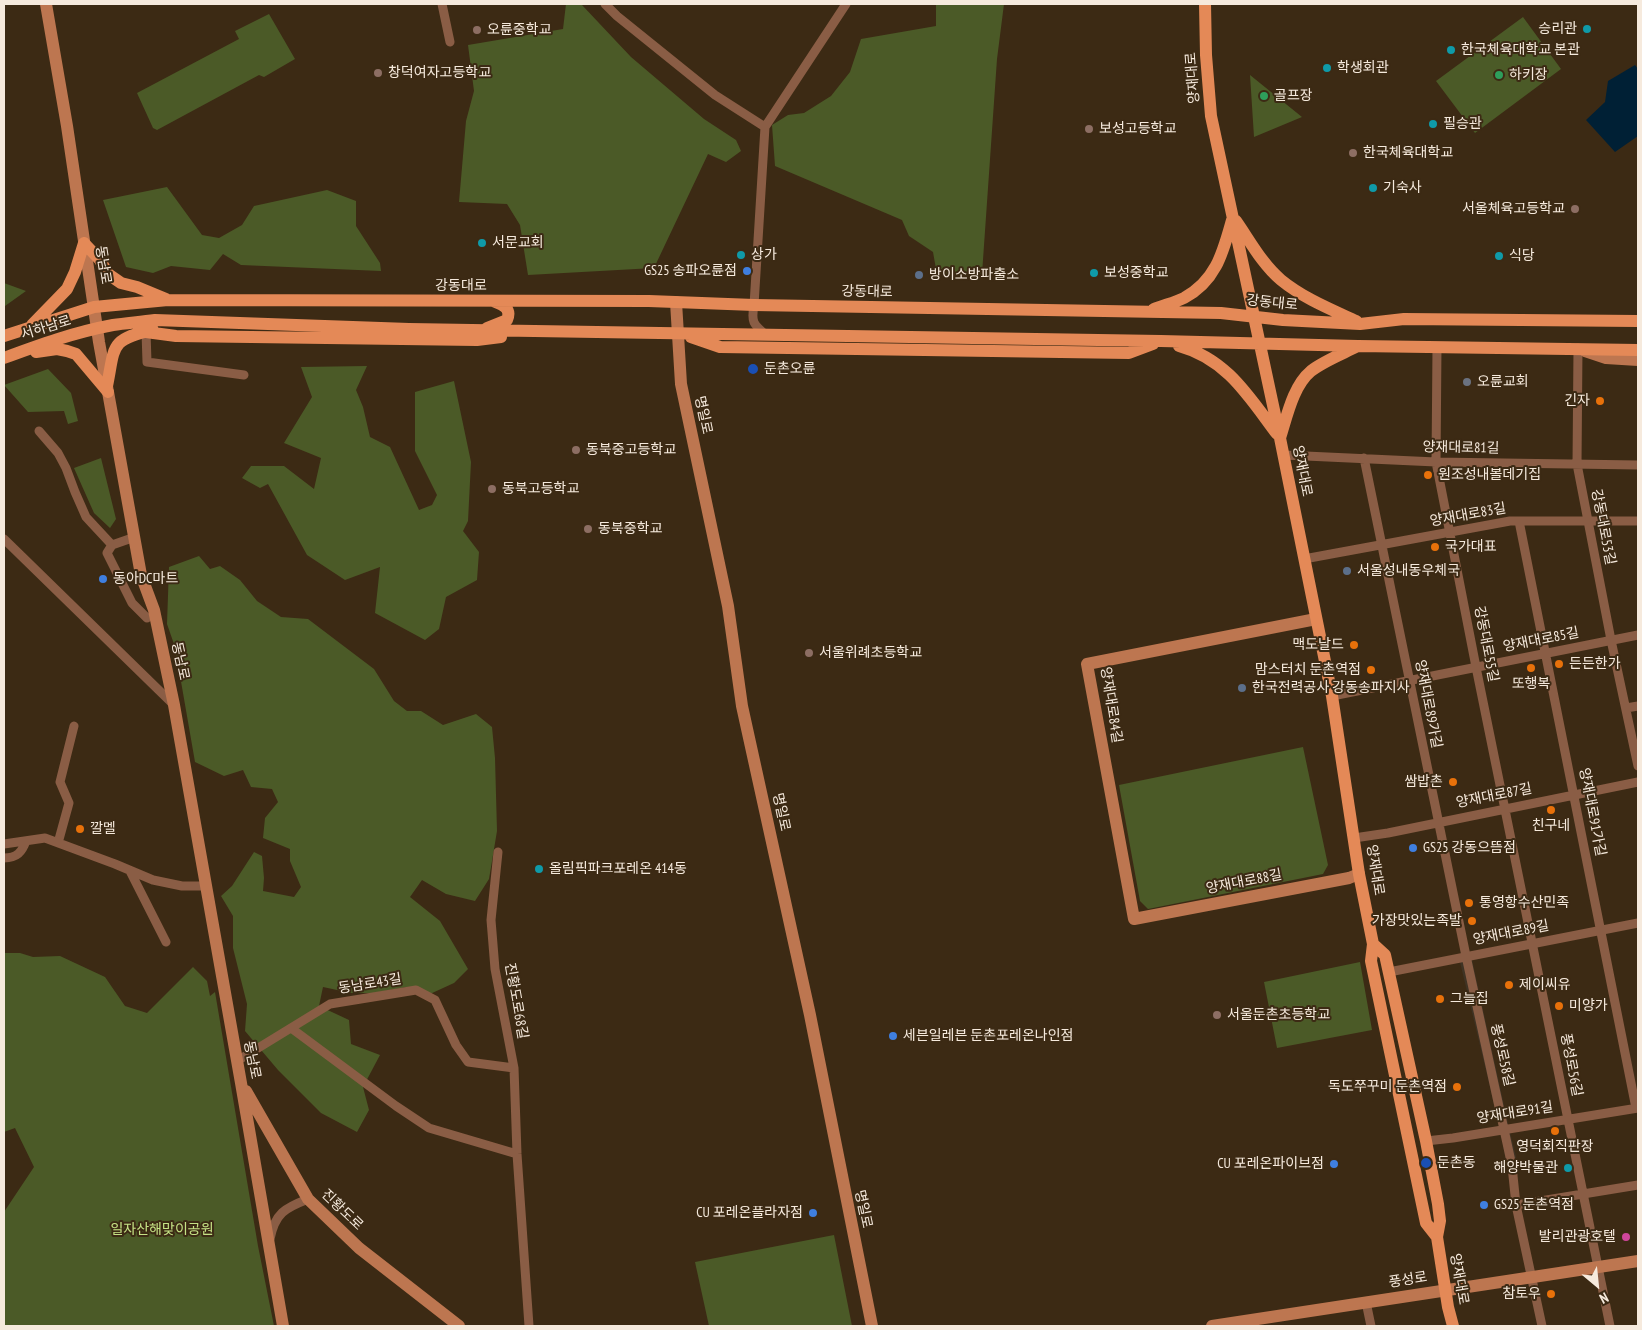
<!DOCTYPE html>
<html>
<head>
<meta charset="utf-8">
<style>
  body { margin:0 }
  #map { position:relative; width:1642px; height:1330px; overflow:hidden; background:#3c2a14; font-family:"PT Sans Narrow",sans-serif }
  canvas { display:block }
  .frame { position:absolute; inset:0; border:5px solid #f6eadd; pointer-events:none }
  .north { position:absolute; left:1572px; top:1260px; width:50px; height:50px; -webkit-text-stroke:4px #3c2a14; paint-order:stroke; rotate:152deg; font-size:14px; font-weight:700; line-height:20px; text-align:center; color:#f6eadd }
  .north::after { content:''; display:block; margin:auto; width:18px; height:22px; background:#f6eadd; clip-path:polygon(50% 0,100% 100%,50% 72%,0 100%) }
</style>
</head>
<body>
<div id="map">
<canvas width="1642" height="1330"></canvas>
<div class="frame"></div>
<div class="north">N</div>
</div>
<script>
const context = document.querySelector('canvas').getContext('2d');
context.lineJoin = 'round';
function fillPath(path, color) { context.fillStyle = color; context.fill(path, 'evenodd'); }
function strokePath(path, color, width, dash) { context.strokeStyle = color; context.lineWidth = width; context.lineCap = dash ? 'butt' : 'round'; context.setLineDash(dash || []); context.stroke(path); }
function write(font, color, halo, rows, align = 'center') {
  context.font = font + ' "PT Sans Narrow","Noto Sans KR",sans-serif'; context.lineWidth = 4; context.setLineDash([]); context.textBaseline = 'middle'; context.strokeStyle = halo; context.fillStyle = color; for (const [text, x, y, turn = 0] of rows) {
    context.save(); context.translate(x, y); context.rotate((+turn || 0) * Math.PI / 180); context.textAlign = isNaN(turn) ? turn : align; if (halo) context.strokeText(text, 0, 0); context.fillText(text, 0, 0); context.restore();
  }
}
fillPath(new Path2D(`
  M1471 955 1509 1128 1518 1165 1507 1167 1500 1129 1459 958Z`), '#3f3324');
fillPath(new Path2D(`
  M566 4 582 5 631 57 704 119 736 140 741 151 726 162 708 154 654 268 528 275 520 225 507 204 459 202 466 121 474 91 468 45 563 29Z
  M936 4H1004L997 59 982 274 952 277 936 269 933 252 909 236 902 220 775 166 772 125 788 115 804 113 831 96 850 72 861 39 936 26Z
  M269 14 295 59 264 77 259 75 157 130 153 128 137 93 239 39 235 31Z
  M1523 17 1561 69 1475 133 1436 81Z
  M1250 75 1302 117 1254 137Z
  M167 187 202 235 219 238 242 225 254 206 327 190 356 201V226L380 263 381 271 241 265 223 254 210 270 171 266 153 273 126 267 103 200Z
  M4 283 26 291 5 306H4Z
  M367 366 356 390 363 407 370 437 390 447 419 510 432 505 437 495 415 451V392L454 381 471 462 468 521 463 531 479 552 477 580 446 597 439 629 425 640 375 613 380 567 345 580 307 555 268 484 260 488 242 478 251 466H284L314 489 321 458 284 443 312 397 301 367Z
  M48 369 71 393 78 421 68 424 64 411 28 412 4 385Z
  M101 458 116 519 110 528 94 513 74 468Z
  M199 556 210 569 220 566 240 580 257 601 281 617 308 619 374 669 394 701 407 711H421L443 725 476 714 492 727 495 758 497 831 489 879 475 901 446 894 422 880 410 897 440 921 468 969 454 983 430 994 407 987 374 993H351L323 987 319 1006 349 1020 351 1044 380 1055 363 1087 369 1110 357 1132 321 1113 278 1070 245 1031 247 1004 233 948V916L221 896 232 886 254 852 262 856 264 878 263 891 294 897 301 887 290 861V849L263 838 265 818 278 802 272 789 251 787 243 770 224 776 195 762 175 647 167 624 169 567Z
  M1303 747 1328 865 1323 874 1148 909 1140 901 1119 785Z
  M4 953H20L33 957 60 956 105 977 125 1006 147 1013 193 967 207 981 210 996 215 992 258 1246 274 1326H4V1212L34 1167 15 1128 4 1132Z
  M1360 962 1372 1030 1277 1048 1264 982Z
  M834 1235 852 1326H709L695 1262Z`), '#4b5a27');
fillPath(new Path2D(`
  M1635 65 1638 69V136L1615 152 1586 120 1605 102 1608 81Z`), '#002035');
strokePath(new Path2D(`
  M442 4 450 42
  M605 4 617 16 715 95 765 127 754 305C751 322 753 324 766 335
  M765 127 846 4
  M146 332 147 362 244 375
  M1437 347 1436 462 1476 667 1610 1326
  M1578 348 1577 464 1611 640 1638 766
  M39 431 58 453 66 468 75 492 86 517 112 545
  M1284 455 1436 462 1638 465
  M1364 458 1466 956 1512 1166 1516 1205 1542 1326
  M1519 521 1636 1108
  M135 537 112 545 107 553 132 603 147 618
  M4 539 173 704
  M1304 559 1510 521H1638
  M1332 696 1638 635
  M1626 708 1638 706
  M1354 838 1388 833 1638 782
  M58 843 69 803 60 782 74 726
  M4 844 45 838 115 864 153 880 182 886H206
  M498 852 491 920 495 969 514 1068 517 1154 529 1326
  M4 858C17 858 22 852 26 841
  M130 871 166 942
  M1389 972 1638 923
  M291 1028 396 1106 429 1128 517 1154
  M237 1061 330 1004 416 990 435 1000 456 1045 468 1062 514 1068
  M1426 1141 1453 1138 1638 1108
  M1516 1205 1638 1185
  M270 1239C275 1213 285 1208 308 1199
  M1366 1302 1371 1326`), '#8a5d45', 9);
strokePath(new Path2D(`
  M46 4 67 126 99 342 141 575 154 610 174 705 241 1083 283 1326
  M676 302 681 384 728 606 742 706 810 1015 872 1326
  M1585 351 1606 358 1638 360
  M1316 619 1087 664 1134 919 1349 878 1359 874
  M246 1091 308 1199 359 1248 459 1326
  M1212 1326 1638 1261`), '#bd7650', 12);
strokePath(new Path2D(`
  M1205 4 1206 55 1211 116 1280 438 1332 696 1359 874 1373 944 1371 961 1426 1223 1437 1237
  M1236 221C1250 241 1262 264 1281 280 1303 298 1330 309 1356 321
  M84 243 100 260 108 274 121 283 137 287 166 299
  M1154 309C1163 305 1174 303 1184 298 1216 281 1223 252 1232 220
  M32 325 67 289 75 272 84 243
  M487 328 507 320C512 308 503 305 493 301
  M146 332 176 336 477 340 501 337
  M4 336 94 307 168 300 649 301 754 305 1221 313 1283 320 1360 324 1404 319 1638 321
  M691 337 720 347 1129 353 1153 344
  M1179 346C1227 359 1249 397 1277 434
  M36 352 57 349 67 351 76 354 108 392
  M4 358C39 345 75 332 113 325 127 323 141 322 155 320L409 329 1161 341 1358 346 1638 350
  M107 386C115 347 109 339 153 330
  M1280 438C1287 416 1293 386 1311 371 1324 361 1342 354 1356 347
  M1373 944 1385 955 1426 1141 1438 1204 1440 1221 1437 1237 1448 1307 1453 1326`), '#e48957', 12);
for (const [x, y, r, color] of [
  [1587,29,5,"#0f9aa8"],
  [477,30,5,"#8d6e63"],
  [1451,50,5,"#0f9aa8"],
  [1327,68,5,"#0f9aa8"],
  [378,73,5,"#8d6e63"],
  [1499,75,5,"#2e9e5b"],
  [1264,96,5,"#2e9e5b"],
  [1433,124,5,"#0f9aa8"],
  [1089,129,5,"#8d6e63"],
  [1353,153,5,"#8d6e63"],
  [1373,188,5,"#0f9aa8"],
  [1575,209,5,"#8d6e63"],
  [482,243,5,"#0f9aa8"],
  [741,255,5,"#0f9aa8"],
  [1499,256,5,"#0f9aa8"],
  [747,271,5,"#3f7fe0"],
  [1094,273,5,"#0f9aa8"],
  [919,275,5,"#5c6f8a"],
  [753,369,6,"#1a4fb4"],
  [1467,382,5,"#6b7280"],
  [1600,401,5,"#e8710a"],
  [576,450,5,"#8d6e63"],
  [1428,475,5,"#e8710a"],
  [492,489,5,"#8d6e63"],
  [588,529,5,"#8d6e63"],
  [1435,547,5,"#e8710a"],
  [1347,571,5,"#5c6f8a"],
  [103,579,5,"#3f7fe0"],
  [1354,645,5,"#e8710a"],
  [809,653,5,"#8d6e63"],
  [1559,664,5,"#e8710a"],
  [1531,668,5,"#e8710a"],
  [1371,670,5,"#e8710a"],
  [1242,688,5,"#5c6f8a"],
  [1453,782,5,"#e8710a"],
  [1551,810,5,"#e8710a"],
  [80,829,5,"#e8710a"],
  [1413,848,5,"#3f7fe0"],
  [539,869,5,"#0f9aa8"],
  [1469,903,5,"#e8710a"],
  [1472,921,5,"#e8710a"],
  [1509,985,5,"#e8710a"],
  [1440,999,5,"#e8710a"],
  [1559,1006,5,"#e8710a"],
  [1217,1015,5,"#8d6e63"],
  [893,1036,5,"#3f7fe0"],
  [1457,1087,5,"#e8710a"],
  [1555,1131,5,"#e8710a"],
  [1426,1163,6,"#1a4fb4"],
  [1334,1164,5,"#3f7fe0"],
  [1568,1168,5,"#0f9aa8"],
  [1484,1205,5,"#3f7fe0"],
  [813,1213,5,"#3f7fe0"],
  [1626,1237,5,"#d1479c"],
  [1551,1294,5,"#e8710a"]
]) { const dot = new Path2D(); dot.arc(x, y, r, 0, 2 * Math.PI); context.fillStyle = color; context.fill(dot); strokePath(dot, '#3c2a14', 2); }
write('14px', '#f6eadd', '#3c2a14', [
  ["승리관",1577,29,"right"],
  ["오륜중학교",487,30],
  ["한국체육대학교 본관",1461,50],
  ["학생회관",1337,68],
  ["창덕여자고등학교",388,73],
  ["하키장",1509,75],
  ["골프장",1274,96],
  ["필승관",1443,124],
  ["보성고등학교",1099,129],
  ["한국체육대학교",1363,153],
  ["기숙사",1383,188],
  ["서울체육고등학교",1565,209,"right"],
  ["서문교회",492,243],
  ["상가",751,255],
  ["식당",1509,256],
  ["GS25 송파오륜점",737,271,"right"],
  ["보성중학교",1104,273],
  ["방이소방파출소",929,275],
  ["둔촌오륜",764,369],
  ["오륜교회",1477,382],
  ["긴자",1590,401,"right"],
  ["동북중고등학교",586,450],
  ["원조성내볼데기집",1438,475],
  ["동북고등학교",502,489],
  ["동북중학교",598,529],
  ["국가대표",1445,547],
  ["서울성내동우체국",1357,571],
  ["동아DC마트",113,579],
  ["맥도날드",1344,645,"right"],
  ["서울위례초등학교",819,653],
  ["든든한가",1569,664],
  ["맘스터치 둔촌역점",1361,670,"right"],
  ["또행복",1531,684,"center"],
  ["한국전력공사 강동송파지사",1252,688],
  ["쌈밥촌",1443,782,"right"],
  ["친구네",1551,826,"center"],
  ["깔멜",90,829],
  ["GS25 강동으뜸점",1423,848],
  ["올림픽파크포레온 414동",549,869],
  ["통영항수산민족",1479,903],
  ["가장맛있는족발",1462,921,"right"],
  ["제이씨유",1519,985],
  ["그늘집",1450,999],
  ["미양가",1569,1006],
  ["서울둔촌초등학교",1227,1015],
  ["세븐일레븐 둔촌포레온나인점",903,1036],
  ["독도쭈꾸미 둔촌역점",1447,1087,"right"],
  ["영덕회직판장",1555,1147,"center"],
  ["둔촌동",1437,1163],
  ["CU 포레온파이브점",1324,1164,"right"],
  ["해양박물관",1558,1168,"right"],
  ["GS25 둔촌역점",1494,1205],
  ["CU 포레온플라자점",803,1213,"right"],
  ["발리관광호텔",1616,1237,"right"],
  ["참토우",1541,1294,"right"]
], 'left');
write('14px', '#f6eadd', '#3c2a14', [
  ["양재대로",1193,78,-94],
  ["동남로",103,265,81],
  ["강동대로",461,286],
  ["강동대로",867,292,1],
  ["강동대로",1272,303,6],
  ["서하남로",46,328,-17],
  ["명일로",703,415,78],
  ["양재대로81길",1461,448,1],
  ["양재대로",1302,471,79],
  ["양재대로83길",1468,515,-10],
  ["강동대로53길",1603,527,79],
  ["양재대로85길",1541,640,-11],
  ["강동대로55길",1486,644,79],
  ["동남로",180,661,78],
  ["양재대로89가길",1428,704,79],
  ["양재대로84길",1111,705,81],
  ["양재대로87길",1494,796,-11],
  ["명일로",781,812,78],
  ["양재대로91가길",1592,812,79],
  ["양재대로",1375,870,81],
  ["양재대로88길",1244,882,-11],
  ["양재대로89길",1511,933,-11],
  ["동남로43길",370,984,-9],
  ["진황도로68길",516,1001,80],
  ["풍성로58길",1502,1055,77],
  ["동남로",252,1060,79],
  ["풍성로56길",1571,1065,79],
  ["양재대로91길",1515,1113,-9],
  ["명일로",863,1209,78],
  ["진황도로",342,1210,44],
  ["양재대로",1459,1279,80],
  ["풍성로",1408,1280,-9]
]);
write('14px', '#c5e285', '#3c2a14', [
  ["일자산해맞이공원",162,1230]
]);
</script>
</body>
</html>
